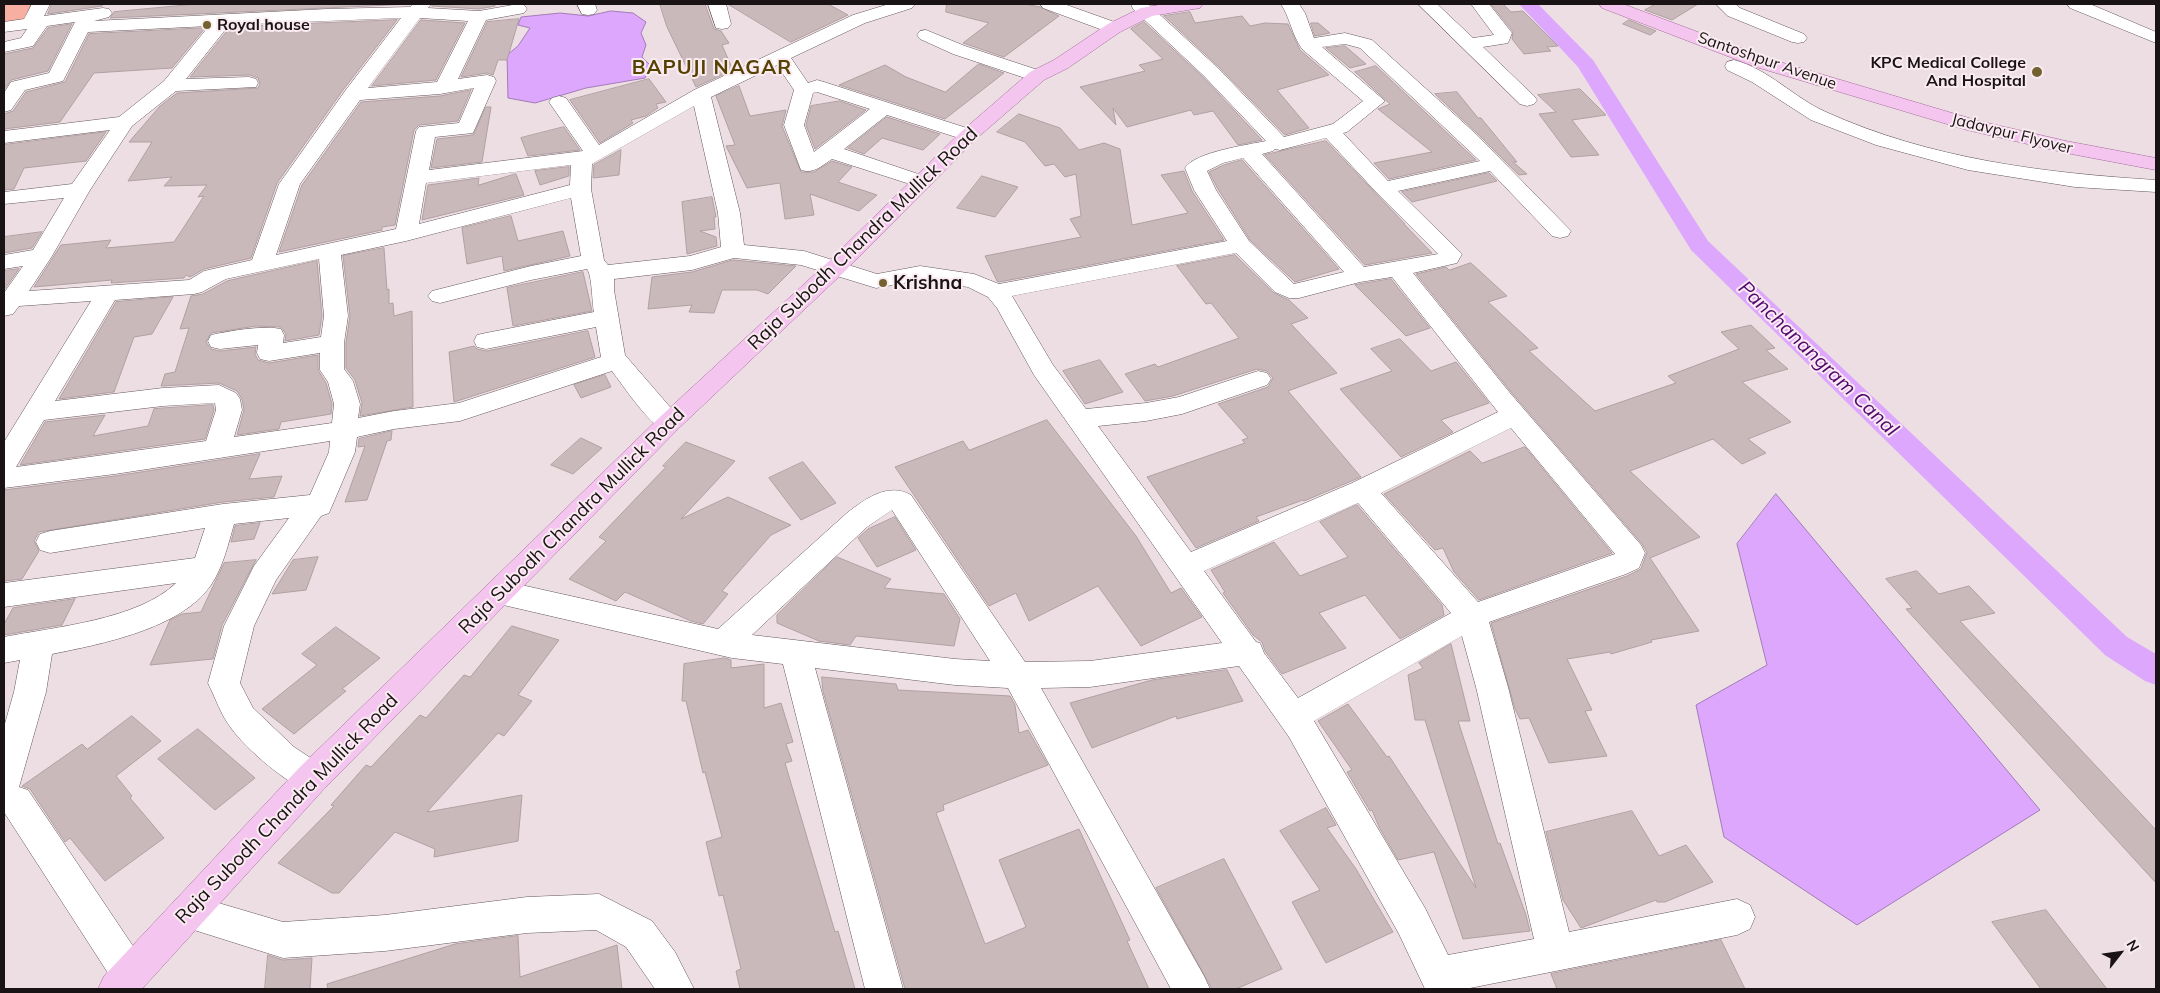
<!DOCTYPE html>
<html>
<head>
<meta charset="utf-8">
<style>
  body { margin:0 }
  #map { position:relative; width:2160px; height:993px; overflow:hidden; background:#eddee4; font-family:Mulish,sans-serif }
  canvas { display:block }
  .frame { position:absolute; inset:0; border:5px solid #191315; pointer-events:none }
  .north { position:absolute; left:2095px; top:928px; width:50px; height:50px; -webkit-text-stroke:4px #faebf1; paint-order:stroke; rotate:60deg; font-size:14px; font-weight:700; line-height:20px; text-align:center; color:#191315 }
  .north::after { content:''; display:block; margin:auto; width:18px; height:22px; background:#191315; clip-path:polygon(50% 0,100% 100%,50% 72%,0 100%) }
</style>
</head>
<body>
<div id="map">
<canvas width="2160" height="993"></canvas>
<div class="frame"></div>
<div class="north">N</div>
</div>
<script>
const context = document.querySelector('canvas').getContext('2d');
context.lineJoin = 'round';
function fillPath(path, color) { context.fillStyle = color; context.fill(path, 'evenodd'); }
function strokePath(path, color, width, dash) { context.strokeStyle = color; context.lineWidth = width; context.lineCap = dash ? 'butt' : 'round'; context.setLineDash(dash || []); context.stroke(path); }
function write(font, color, halo, rows, align = 'center') {
  context.font = font + ' Mulish,sans-serif'; context.lineWidth = 4; context.setLineDash([]); context.textBaseline = 'middle'; context.strokeStyle = halo; context.fillStyle = color; for (const [text, x, y, turn = 0] of rows) {
    context.save(); context.translate(x, y); context.rotate((+turn || 0) * Math.PI / 180); context.textAlign = isNaN(turn) ? turn : align; if (halo) context.strokeText(text, 0, 0); context.fillText(text, 0, 0); context.restore();
  }
}
fillPath(new Path2D(`
  M4 4H37L26 23 4 27Z`), '#f7afa2');
const water = new Path2D(`
  M611 11 633 13 646 22 641 33 646 45 642 57 651 66 645 78 586 88 535 103 508 98 507 55 518 46 530 28 518 25 521 17 560 13 588 16Z
  M1776 494 2040 810 1857 925 1724 837 1696 705 1767 665 1737 544Z`);
fillPath(water, '#dca7fc');
strokePath(water, '#a27bb7', 1);
fillPath(new Path2D(`
  M1519 4H1538L1593 60 1708 241 2127 637 2156 654V685L2145 681 2105 655 1691 250 1578 67Z`), '#dca7fc');
const building = new Path2D(`
  M52 4H103L102 6 48 14Z
  M197 4H411L110 18 114 12Z
  M433 4H495V6L479 9 432 6Z
  M660 4H705L714 29 721 31 729 43 722 45 733 70 696 87 667 27Z
  M728 4H828L848 15 791 42Z
  M947 4H1025L1040 7 1059 16 1004 57 963 43 989 23 946 12Z
  M1491 4H1503L1511 12 1523 11 1558 46 1547 47 1551 51 1524 54 1512 39 1513 32Z
  M1656 4H1698L1672 20 1645 10Z
  M1190 12 1195 23 1242 16 1250 26 1265 23 1288 24 1300 50 1329 75 1277 90 1309 128 1285 135 1219 67 1164 16Z
  M519 19 507 60H498L493 75 487 73 461 77 487 22Z
  M397 20 343 90 277 183 251 258 204 269 190 277 186 275 184 278 111 283 112 280 34 287 61 245 111 240 106 248 174 242 182 230 204 196 198 197 207 185 164 186 172 177 128 181 152 142H129L160 106 177 93 258 88 260 84 258 78 250 75 190 77 230 27Z
  M421 20 465 23 436 80 372 86Z
  M1629 20 1656 31 1650 35 1623 24Z
  M1144 22 1203 77 1262 140 1238 145 1213 111 1194 115 1191 110 1127 127 1113 108 1116 125 1080 87 1145 71 1139 65 1163 59 1131 29Z
  M1311 23H1318L1330 33 1315 36Z
  M72 24 48 71 11 80 4 90V54L33 48 48 28Z
  M205 28 172 68 94 73 60 122 4 129V114L13 111 26 92 65 82 89 34Z
  M1345 46 1366 64 1350 68 1326 48Z
  M979 64 1004 73 945 119 839 85 885 65 906 77 945 92Z
  M1376 66 1476 160 1389 179 1374 163 1432 152 1378 109 1390 104 1355 72Z
  M649 79 666 102 656 104 658 108 646 116 631 120 633 123 600 143 570 100Z
  M739 86 750 116 786 110 782 126 801 172H814L832 161 852 167 838 182 877 195 859 211 810 194 814 215 785 219 780 183 747 188 726 146 735 145 716 96Z
  M1580 89 1606 115 1572 120 1599 155 1571 157 1539 114 1556 112 1538 95Z
  M471 90 458 121 419 125 414 130 395 225 382 227V230L279 252 302 185 361 102 440 96Z
  M1457 92 1478 118H1481L1517 162H1513L1527 174 1519 175 1477 133 1435 94Z
  M840 101 866 110 815 149 806 125 811 106Z
  M486 107H491L482 162 431 168 437 139 473 135Z
  M1019 114 1060 128 1079 150 1104 143 1120 149 1132 225 1188 213 1161 175 1184 171 1192 191 1224 240 999 282 997 281 985 256 1081 237 1070 219 1081 216 1076 174 1065 177 1054 164 1045 166 1025 142 997 132Z
  M887 117 940 134 923 150 882 138 864 154 848 148Z
  M564 127 580 150 528 156 521 138Z
  M106 132 86 161 24 168 14 189 4 190V145Z
  M1326 141 1405 224H1404L1432 253 1365 265 1265 155Z
  M621 150 619 175 593 178 594 165Z
  M1242 160 1339 269 1295 282 1250 240 1218 189 1209 172 1224 165Z
  M569 167V176L540 185 535 171Z
  M1489 173 1497 181 1412 202 1402 192Z
  M516 174 524 195 422 220 428 185 479 178 478 185Z
  M982 176 1018 187 995 217 957 208Z
  M712 197 716 217H714L715 229 700 231 716 237 717 246 687 254 682 202Z
  M511 216 518 241 563 231 570 256 504 271 502 256 467 264 462 228Z
  M42 232 32 248 4 253V237Z
  M384 248 387 290 389 289V304L393 303 394 316 412 311 413 407 360 416 362 403 355 380 346 368V343L350 316 343 256Z
  M1235 255 1274 293 1289 300 1308 318 1291 324 1337 373 1288 391 1361 477 1304 501 1303 500 1256 517 1259 521 1196 548 1147 477 1245 443 1242 440 1248 438 1218 404 1268 387 1273 378 1267 371 1257 369 1173 396 1145 401 1125 374 1155 364 1158 367 1239 338 1211 303 1206 304 1177 266Z
  M733 260 796 266 768 294 757 290H722L714 313 689 312 692 305 648 309 652 277 692 272Z
  M317 261 322 316 319 335 285 341 286 334 281 327 256 326 211 333 206 342 211 349 220 351 256 347 255 354 258 360 269 363 318 355V370L326 383 332 404 331 414 281 422 279 429 237 435 244 410 242 399 237 391 219 383 161 386 165 374 175 372 189 328 180 329 191 296 203 294 227 281Z
  M1471 263 1507 296 1488 302 1538 348 1529 351 1595 411 1676 383 1668 376 1739 349 1721 332 1751 325 1775 348 1766 350 1788 369 1742 382 1791 422 1748 439 1766 453 1742 464 1713 439 1630 471 1700 537 1650 558 1699 631 1651 640 1652 642 1611 654 1610 652 1567 659 1592 710 1585 711 1607 756 1549 763 1529 718 1520 719 1515 709 1491 623 1627 576 1641 569 1647 552 1642 544 1511 392 1416 274 1446 267 1449 270Z
  M19 269 4 290V271Z
  M583 272 592 311 513 326 507 288Z
  M1391 279 1430 328 1406 336 1355 285Z
  M173 297 152 334 134 337 114 392 59 399 116 302Z
  M588 331 595 357 454 402 449 352 474 346 477 349 486 351Z
  M1400 339 1431 371 1456 362 1489 403 1441 420 1453 432 1401 457 1340 389 1392 371 1371 349Z
  M1100 360 1123 392 1085 404 1063 371Z
  M605 375 611 387 581 398 574 385Z
  M213 405 214 410 205 439 20 465 45 422 105 415 93 436 148 426 154 409Z
  M1047 420 1136 536 1171 593 1181 588 1202 617 1141 646 1098 586 1029 621 1016 593 989 606 895 467 963 441 969 450Z
  M392 431 391 440 387 441 367 500 345 502 365 446 358 447 359 439Z
  M581 438 602 448 573 474 551 465Z
  M686 442 735 461 681 519 728 497 791 525 771 535 722 591 728 594 703 624 691 621 625 592 616 601 569 579 606 541 599 537 666 467 663 466Z
  M1525 447 1612 553 1479 600 1454 572 1443 548 1435 550 1384 494 1470 451 1482 463Z
  M260 454 249 479 282 476 274 497 223 502 39 532 34 541 39 551 22 579 4 581V490L115 476Z
  M803 462 836 503 801 520 769 478Z
  M1357 505 1442 605 1444 615 1400 639 1365 595 1319 613 1346 648 1282 674 1265 651 1262 642 1253 635 1223 593 1225 592 1211 570 1274 542 1300 576 1348 557 1320 522Z
  M895 517 916 550 877 567 858 538 868 529Z
  M260 523 254 539 231 542 235 526Z
  M318 557 306 590 272 594 293 560Z
  M837 557 891 579 884 588 944 594 960 619 954 646 856 636 850 645 819 641 777 623V615Z
  M256 560 222 625 213 659 150 665 170 620 182 614 201 612 224 563Z
  M1917 571 1939 594 1969 586 1995 613 1960 621 2156 830V883L1906 609 1912 608 1886 579Z
  M75 599 62 625 4 635V624L13 608Z
  M512 626 559 640 518 695 532 701 504 736 498 733 427 812 522 795 518 841 434 857 435 849 395 832 339 893H332L278 863 334 806 331 805 366 765 371 767 420 715 426 718 464 675 470 677Z
  M336 627 380 658 342 689 346 691 294 734 262 709 317 665 302 654Z
  M1451 644 1470 721H1458L1498 844 1500 843 1526 915 1530 931 1463 939 1434 852 1398 860 1379 827 1372 810 1370 811 1347 772 1352 770 1318 721 1348 704 1387 757 1389 756 1476 888 1425 720H1415L1408 675 1423 668 1419 663Z
  M725 658 731 660V668L764 664V708L781 703 793 742 786 744 792 761 785 763 835 932 838 931 855 989H740L736 971 741 969 723 895 719 896 706 842 722 837 705 772 703 773 686 701H682L684 664Z
  M1227 670 1243 701 1177 719 1176 716 1092 748 1070 703 1152 680Z
  M822 677 896 684 898 690 1010 696 1015 705 1019 733 1028 730 1048 765 943 805 944 810 936 813 985 944 1026 927 999 860 1079 829 1130 940 1127 941 1149 989H905L823 691Z
  M132 716 161 741 116 776 132 796 130 798 164 838 105 881 70 838 65 842 30 789 22 786 82 744 87 749Z
  M198 729 255 778 215 810 158 759Z
  M1326 808 1336 825 1327 828 1356 869 1393 932 1326 963 1292 902 1320 890 1280 831Z
  M1632 811 1659 856 1686 845 1713 882 1665 902H1657L1656 900 1581 928 1563 900 1546 832Z
  M1224 859 1282 969 1236 989H1212L1156 888Z
  M2046 910 2107 989H2041L1992 922Z
  M518 936 520 977 617 945 622 989H328L327 984 455 944Z
  M1721 940 1745 989H1557L1551 974Z
  M268 955 283 960 312 958 310 989H265Z`);
fillPath(building, '#c9b9ba');
strokePath(building, '#b0a0a2', 1);
const minor = new Path2D(`
  M32 4H50L44 16 103 8 109 9 112 13 109 17 94 21 327 9 410 7 413 4H431L428 8 479 11 518 4 524 5 527 9 524 13 486 20 458 79 487 75 494 77 496 81 473 133 435 137 429 170 583 151 549 102 552 98 559 96 566 98 599 145 694 90 853 15 889 4H915L912 8 865 23 791 58 808 83 817 80 824 82 976 131 979 135 976 139 969 141 962 139 887 115 844 149 930 178 934 182 930 186 923 188 916 186 832 159C821 166 814 174 801 170L784 125 794 90 777 65 711 97 740 213 744 245 804 251 877 274 920 266 974 274 999 284 1227 241 1194 190 1185 168C1195 152 1247 145 1266 141L1204 76 1133 9 1131 4H1148L1218 68 1284 137 1333 124 1363 101 1302 49C1292 35 1290 18 1281 4H1299L1305 13 1314 38 1345 33 1372 40 1476 134 1571 231 1568 236 1560 238 1552 236 1490 171 1398 191 1462 254 1457 263 1413 273 1510 393 1641 545 1645 553 1639 568 1626 574 1489 622 1508 687 1569 932 1737 899 1750 905 1755 917 1750 929 1737 935 1465 989H1425L1399 934 1289 737 1239 666 1090 687 1041 688 1204 976 1210 989H1171L1008 688 955 685 815 668 903 989H865L783 664 732 658 499 604 489 600 484 592 489 584 499 580 718 629 847 513C865 499 888 482 911 495L1025 662 1090 661 1222 643 1034 375 997 308 988 297 968 287 920 280 876 288 801 265 734 258 692 270 614 279V290L625 355 683 422 679 428C673 430 667 432 660 428 645 418 624 387 612 371L460 421 394 429 357 437 355 452 329 513 321 516 276 580 254 626 240 683 253 708 294 747 324 767 329 778 324 789 312 793C287 784 247 750 231 728 221 715 215 697 208 683L224 626 254 566 289 518 234 524C228 545 223 567 211 585 181 629 101 644 52 654L46 692 19 787 28 790 143 961 149 974 143 987C135 990 125 990 117 987L4 812V727L14 692 20 660 4 663V637C54 627 138 620 176 583L4 607V583L195 558 205 528 50 553 40 550 36 542 40 534 50 531 223 504 310 495 329 452 330 441 115 474 4 488V442L91 301 19 306 13 314 4 316V293L23 266 4 269V255L33 250 64 198 4 204V192L72 184 110 130 4 143V131L119 117 164 81 209 26 88 32 63 81 25 90 11 110 4 112V93L11 82 49 73 75 22 47 26 33 46 4 52V42L21 38 27 29 4 32V22L24 19ZM401 18 345 91 279 184 252 260 204 271 189 280 29 291 52 256 90 190 132 126 176 91 256 87 258 83 256 79 249 77 186 79 229 25ZM420 18 468 21 437 82 368 88ZM1345 44 1360 48 1480 161 1388 181 1343 133 1347 132 1385 101 1322 47ZM474 88 459 123 419 127 416 131 396 229 276 255 300 184 360 100 440 94ZM817 92 870 109 814 152 804 125 813 93ZM694 106 718 213 721 247 690 256 608 265 604 260 591 189 592 164ZM1326 138 1376 192 1438 254 1364 267 1262 154 1273 151 1275 149 1280 150ZM1243 158 1344 272 1294 284 1249 241 1216 190 1207 171 1223 163ZM571 165 570 185 419 224 426 183ZM571 198 581 256 531 266 440 289 432 291 428 296 432 301 440 303 531 280 587 269C592 275 592 302 594 312L486 333 477 335 474 341 477 347 486 349 596 327 601 357 459 403 394 411 358 418 360 404 353 381 344 369V343L348 316 341 255 406 241ZM1236 253 1275 292 1289 298H1299L1360 282 1392 277 1498 412 1352 483 1191 552 1098 426 1146 421 1182 414 1267 385 1271 379 1267 373 1258 371 1179 397 1146 403 1086 409 1053 365 1012 296ZM319 259 324 316 321 337 283 343 284 335 281 329C263 325 229 331 211 335L208 341 211 347 220 349 258 345 257 353 260 359 269 361 320 353V370L328 382 334 404 332 423 234 437 242 410 240 399 236 393 219 385 163 388 55 401 115 300 194 294 202 292 226 279ZM215 403 216 410 206 441 16 467 44 420 163 406ZM1511 428 1615 554 1478 602 1381 493ZM1358 503 1451 613 1298 698 1264 653 1260 643 1256 642 1204 571ZM892 510 990 661 955 659 752 635 867 527ZM1462 636 1476 687 1534 939 1448 955 1425 908 1314 721Z
  M577 4H595L597 10 594 14 588 15 582 14Z
  M708 4H726L731 24 728 28 722 29 716 28Z
  M1040 4H1064L1120 24 1123 28 1120 32 1114 33 1108 32 1043 8Z
  M1418 4H1437L1473 38 1494 35 1471 4H1489L1512 33 1508 43 1483 47 1534 96 1537 100 1534 104 1527 106 1520 104Z
  M1716 4H1735L1740 8 1804 34 1807 38 1804 42 1798 43 1792 42 1728 16Z
  M2067 4H2090L2156 32V43L2070 8Z
  M926 30 965 46 1044 72 1046 76 1044 80 1037 82 953 54 920 39 917 35 920 31Z
  M1734 60C1769 69 1794 98 1826 112 1930 159 2044 173 2156 180V192L2075 187 1968 170 1876 145 1811 120 1752 82 1727 70 1725 66 1727 62Z
  M188 894 283 922 385 915 527 897 599 894 652 921 675 952 694 989H655L626 947 596 930 527 933 385 951 283 958 175 924 170 912 175 900Z`);
const major = new Path2D(`
  M1165 4H1203L1200 8 1152 16 1120 32 1068 68 1044 80 976 139 844 272 679 428 324 789 142 989H98L104 976 300 767 661 416 828 262 962 131 1030 72 1054 60 1108 24 1141 8Z
  M1599 4H1623L1770 59 1979 121 2066 141 2156 158V170L2066 153 1967 130 1756 67 1602 8Z`);
strokePath(minor, '#64575c', 1);
strokePath(major, '#a36d9a', 1);
fillPath(minor, '#fff');
fillPath(major, '#f4c5ee');
for (const [x, y, r, color] of [
  [207,25,5,"#73612f"],
  [2037,72,6,"#73612f"],
  [883,283,5,"#73612f"]
]) { const dot = new Path2D(); dot.arc(x, y, r, 0, 2 * Math.PI); context.fillStyle = color; context.fill(dot); strokePath(dot, '#faebf1', 2); }
write('bold 16px', '#191315', '#faebf1', [
  ["Royal house",217,25],
  ["KPC Medical College",2026,63,"right"],
  ["And Hospital",2026,81,"right"]
], 'left');
write('16px', '#191315', '#faebf1', [
  ["Santoshpur Avenue",1767,61,19],
  ["Jadavpur Flyover",2012,134,14]
]);
write('19px', '#191315', '#faebf1', [
  ["Raja Subodh Chandra Mullick Road",863,239,-44],
  ["Raja Subodh Chandra Mullick Road",572,521,-45],
  ["Raja Subodh Chandra Mullick Road",287,809,-46]
]);
write('bold 19px', '#191315', '#faebf1', [
  ["Krishna",893,283]
], 'left');
context.letterSpacing = '1px';
write('bold 20px', '#554100', '#faebf1', [
  ["BAPUJI NAGAR",712,68]
]);
context.letterSpacing = '0px';
write('italic 20px', '#50076e', '#faebf1', [
  ["Panchanangram Canal",1818,359,44]
]);
</script>
</body>
</html>
